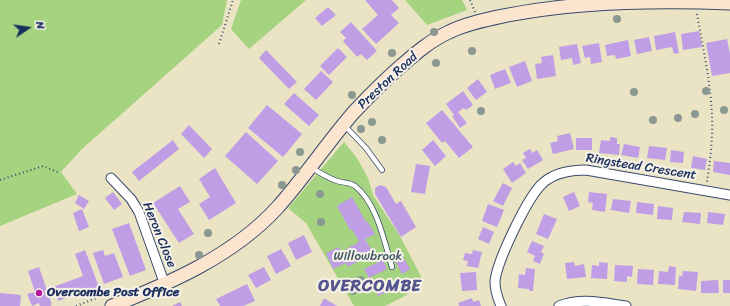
<!DOCTYPE html>
<html>
<head>
<meta charset="utf-8">
<style>
  body { margin:0 }
  #map { position:relative; width:730px; height:306px; overflow:hidden; background:#eae4c5; font-family:Sriracha,sans-serif }
  canvas { display:block }
  .north { position:absolute; left:8px; top:8px; width:40px; height:40px; -webkit-text-stroke:3px #f7f3e8; paint-order:stroke; rotate:77deg; font-size:11px; font-weight:700; line-height:16px; text-align:center; color:#1b2f5e }
  .north::after { content:''; display:block; margin:auto; width:14px; height:18px; background:#1b2f5e; clip-path:polygon(50% 0,100% 100%,50% 72%,0 100%) }
</style>
</head>
<body>
<div id="map">
<canvas width="730" height="306"></canvas>
<div class="north">N</div>
</div>
<script>
const context = document.querySelector('canvas').getContext('2d');
context.lineJoin = 'round';
function fillPath(path, color) { context.fillStyle = color; context.fill(path, 'evenodd'); }
function strokePath(path, color, width, dash) { context.strokeStyle = color; context.lineWidth = width; context.lineCap = dash ? 'butt' : 'round'; context.setLineDash(dash || []); context.stroke(path); }
function write(font, color, halo, rows, align = 'center') {
  context.font = font + ' Sriracha,sans-serif'; context.lineWidth = 4; context.setLineDash([]); context.textBaseline = 'middle'; context.strokeStyle = halo; context.fillStyle = color; for (const [text, x, y, turn = 0] of rows) {
    context.save(); context.translate(x, y); context.rotate((+turn || 0) * Math.PI / 180); context.textAlign = isNaN(turn) ? turn : align; if (halo) context.strokeText(text, 0, 0); context.fillText(text, 0, 0); context.restore();
  }
}
fillPath(new Path2D(`
  M0 0H227L222 25 82 149 61 172 77 194 0 226Z
  M241 0H306L249 49 231 29Z
  M405 0H462L467 10 427 25Z
  M344 142 357 158 368 178 373 195 400 236 424 282 403 297 385 306H354L306 223 288 208Z`), '#a5d380');
fillPath(new Path2D(`
  M365 0H392L399 8 391 15 399 23 376 44 362 29 378 15Z
  M328 7 336 15 322 26 315 18Z
  M351 22 377 51 367 60 361 54 357 57 343 41 346 38 340 32Z
  M699 31 702 47 683 50 681 34Z
  M675 32 679 53 674 54 672 47 656 50 654 36Z
  M649 37 652 51 637 54 634 40Z
  M727 39 730 54V73L712 76 706 43Z
  M628 40 631 56 616 59 615 55 607 56 605 45Z
  M599 43 602 62 591 64 590 57 585 58 582 46Z
  M577 44 581 63 573 65 572 58 561 60 559 47Z
  M338 48 347 57 329 75 320 66Z
  M266 50 297 82 289 89 259 58Z
  M553 55 556 76 537 79 535 64 542 63 541 57Z
  M525 61 532 81 517 87 509 67Z
  M505 69 511 83 495 89 490 75Z
  M321 71 333 82 316 100 304 89Z
  M478 79 487 92 476 100 467 88Z
  M463 91 473 105 466 110 464 108 458 112 467 123 460 128 452 116 454 115 446 104Z
  M294 93 319 115 309 126 284 104Z
  M267 105 302 134 283 157 248 128Z
  M442 110 473 147 459 158 445 141 442 143 426 123Z
  M189 125 212 149 204 158 181 134Z
  M246 132 278 161 257 184 225 156Z
  M570 133 574 149 553 154 550 143 558 141 557 136Z
  M610 137 617 138V144H620L619 155 599 153 601 140 610 141Z
  M576 138H592V150H576Z
  M173 140 179 149 139 181 132 172Z
  M433 140 446 156 435 166 422 150Z
  M624 144 640 147 638 158 621 155Z
  M649 146 667 148 665 160 647 158Z
  M530 149 532 153 537 150 543 160 528 169 522 160 526 158 523 153Z
  M671 150 684 152 683 163 670 162Z
  M693 156 707 159 705 170 691 168Z
  M714 161 730 163V175L713 172Z
  M513 162 516 166 520 163 526 173 512 183 503 169Z
  M416 164 430 166 425 194 411 192Z
  M215 168 236 203 209 220 199 204 210 197 199 179Z
  M503 183 512 188 503 206 493 201Z
  M380 185 386 187 396 204 401 201 416 227 401 237 375 194V188Z
  M180 186 190 202 178 209 194 234 179 243 153 203Z
  M113 192 122 204 114 210 105 198Z
  M574 192 580 206 569 211 563 197Z
  M589 192 607 194 605 212 592 210 593 203 588 202Z
  M79 195 89 201 84 209 75 203Z
  M352 197 366 222 367 221 375 234 365 239 373 253 348 267 346 263 333 269 326 253 339 247 341 252 359 242 352 229 350 230 337 206Z
  M613 199 631 201 629 213 611 210Z
  M637 202 654 204 653 215 636 213Z
  M488 204 504 210 497 227 482 221Z
  M658 206 673 208 672 220 657 219Z
  M82 209 89 227 79 231 73 213Z
  M684 212 701 213 700 224 682 222Z
  M708 212 725 214 723 225 707 223Z
  M544 214 557 219 548 239 536 234Z
  M129 223 146 270 130 276 112 229Z
  M483 227 494 232 489 244 478 239Z
  M304 235 312 252 296 260 288 243Z
  M532 241 544 246 541 252 544 254 540 264 533 261 535 256 527 252Z
  M281 249 291 266 276 274 267 256Z
  M85 250 99 287 58 301 53 287 83 276 75 254Z
  M103 250 105 256 114 253 123 277 104 284 93 253Z
  M473 250 482 252 478 268 467 266 468 261 463 260 465 253 472 254Z
  M400 251 410 269 402 274 392 255Z
  M383 260 387 269 369 278 364 269Z
  M574 262 575 266 584 264 586 277 567 279 565 263Z
  M599 262 608 263 607 279 591 278 592 265 599 266Z
  M615 265 633 266 632 277 627 276V282L614 281Z
  M669 266 676 267 675 285 658 284 659 271 668 272Z
  M39 267 52 305 50 306H40L39 303 32 306 27 294 35 292 28 271Z
  M264 267 271 280 256 288 248 275Z
  M526 268 535 269 533 291H529V289L518 288 519 274 525 275Z
  M638 269 654 270 653 285 637 284Z
  M683 271 698 272 696 291 678 289 679 276H682Z
  M476 272 477 290 462 291 460 273Z
  M392 279 397 287 378 296 374 288Z
  M718 280 719 293H701V281Z
  M723 280H730V293H723Z
  M247 284 255 301 243 306H220L216 299Z
  M0 293 21 295 20 306H0Z
  M324 298 337 306H320Z
  M472 298 473 302 479 300 481 306H459L458 303Z
  M180 302 182 306H172Z`), '#bf9ee5');
const service = new Path2D(`
  M344 125 366 148 382 170
  M312 168C320 173 328 178 337 181 343 183 350 182 355 186 377 203 384 241 392 267`);
const minor = new Path2D(`
  M111 178 131 199 139 212 165 285
  M501 306C498 299 495 290 495 282 496 263 528 196 543 183 554 173 571 170 586 170L730 195
  M559 306C581 297 604 303 626 306`);
const secondary = new Path2D(`
  M112 306C170 283 233 256 277 208 304 178 327 143 354 112 369 96 385 80 401 66 416 53 431 40 449 32 467 23 489 19 508 15 581 1 656 0 730 3`);
strokePath(service, '#3a4a6d', 6);
strokePath(minor, '#3a4a6d', 11);
strokePath(secondary, '#3a4a6d', 15);
strokePath(new Path2D(`
  M470 0 475 12
  M697 14C703 48 711 83 712 118 713 139 710 161 707 182
  M219 44 233 0
  M0 180 43 166 60 173
  M76 306 107 294`), '#3a4a6d', 2, [1, 3]);
strokePath(service, '#fff', 4.5);
strokePath(minor, '#fff', 9);
strokePath(secondary, '#fce5cf', 13);
context.fillStyle = '#8b9791';
for (const [x, y] of [
  [617,19],
  [434,32],
  [472,51],
  [392,53],
  [436,63],
  [706,91],
  [634,92],
  [352,95],
  [724,110],
  [481,111],
  [695,114],
  [678,118],
  [653,120],
  [372,122],
  [361,129],
  [382,140],
  [300,152],
  [296,170],
  [282,185],
  [320,194],
  [321,222],
  [208,233],
  [199,255],
  [361,280],
  [353,291]
]) { context.beginPath(); context.arc(x, y, 4, 0, 2 * Math.PI); context.fill(); }
for (const [x, y, r, color] of [
  [39,293,4,"#b5179e"]
]) { const dot = new Path2D(); dot.arc(x, y, r, 0, 2 * Math.PI); context.fillStyle = color; context.fill(dot); strokePath(dot, '#f7f3e8', 1.5); }
write('13px', '#1b2f5e', '#f7f3e8', [
  ["Preston Road",388,81,-43],
  ["Ringstead Crescent",641,167,9],
  ["Heron Close",159,235,68]
]);
write('13px', '#3e5866', '#f7f3e8', [
  ["Willowbrook",368,257]
]);
write('bold 13px', '#1b2f5e', '#f7f3e8', [
  ["Overcombe Post Office",47,293]
], 'left');
context.letterSpacing = '1px';
write('bold 17px', '#54568d', '#f7f3e8', [
  ["OVERCOMBE",370,287]
]);
context.letterSpacing = '0px';
</script>
</body>
</html>
